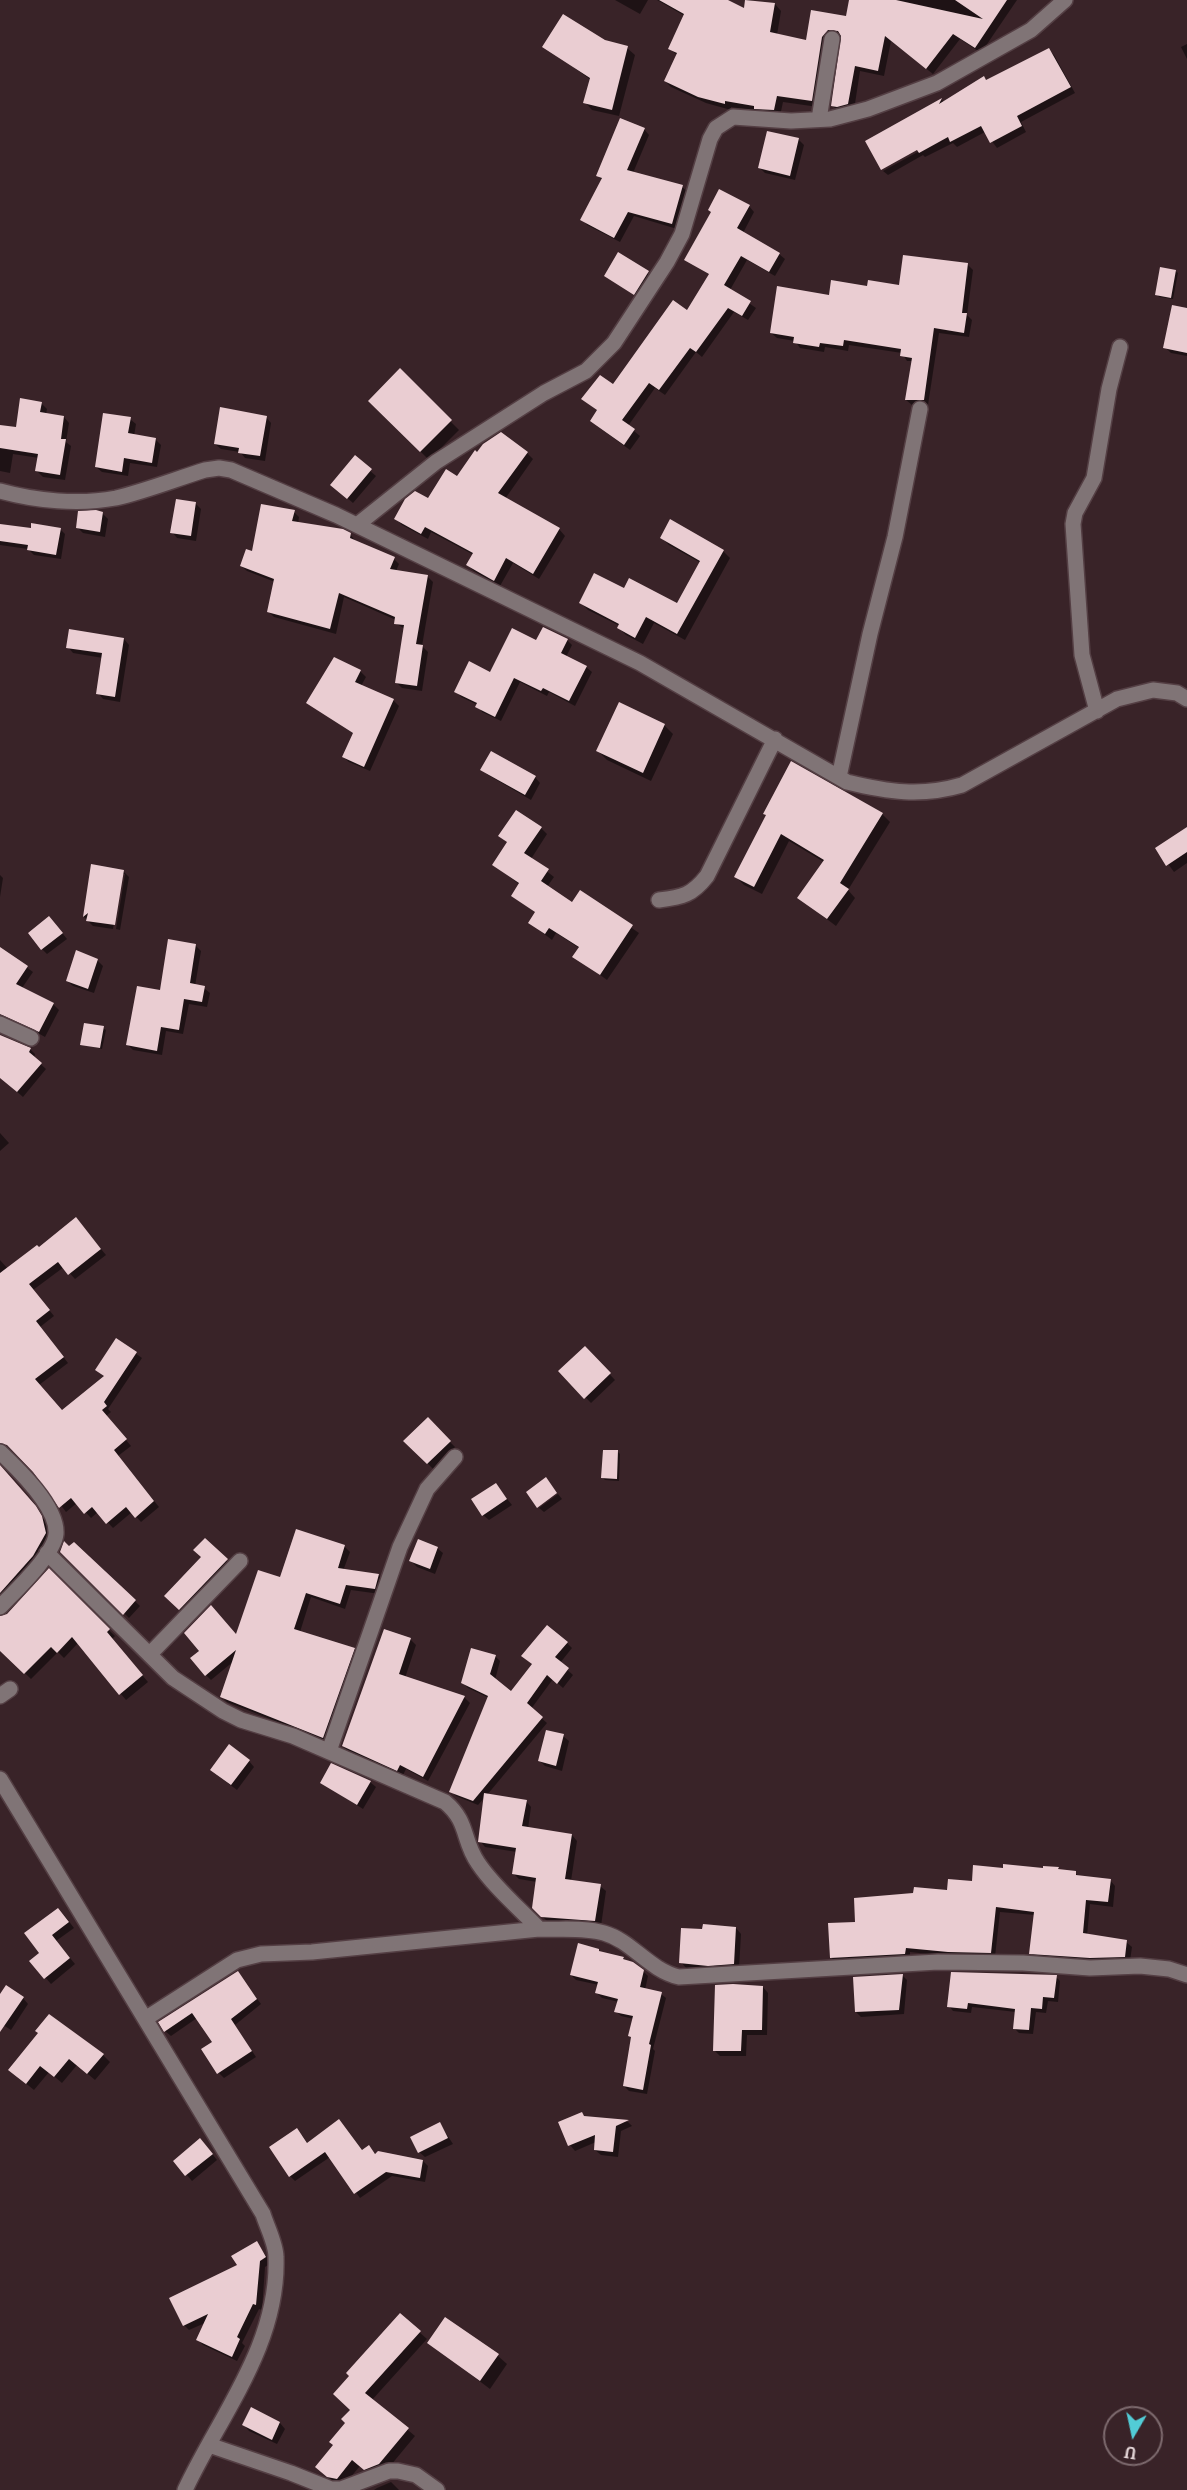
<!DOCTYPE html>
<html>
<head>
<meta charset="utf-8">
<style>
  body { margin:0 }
  #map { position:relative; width:1187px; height:2490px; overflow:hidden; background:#392328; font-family:Bitter,serif }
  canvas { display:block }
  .north { position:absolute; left:1103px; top:2406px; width:60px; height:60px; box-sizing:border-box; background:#392328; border:2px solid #7d6a6e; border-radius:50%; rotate:189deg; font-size:16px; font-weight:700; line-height:24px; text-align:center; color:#e4d5d7 }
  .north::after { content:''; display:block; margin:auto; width:21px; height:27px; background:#52ccd6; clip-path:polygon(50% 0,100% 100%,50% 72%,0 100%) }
</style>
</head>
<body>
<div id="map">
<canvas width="1187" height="2490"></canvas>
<div class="north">U</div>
</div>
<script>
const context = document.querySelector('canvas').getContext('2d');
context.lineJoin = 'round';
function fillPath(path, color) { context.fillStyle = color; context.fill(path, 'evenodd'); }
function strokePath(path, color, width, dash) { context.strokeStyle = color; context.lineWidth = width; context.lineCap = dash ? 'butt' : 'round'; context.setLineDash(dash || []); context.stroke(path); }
fillPath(new Path2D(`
  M615 0H648L640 14Z
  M657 0H725L745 10 747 0 775 4 781 11 777 35 807 41 847 18 851 0H1017L981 53 960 39 933 74 891 41 884 76 860 71 854 110 839 112 833 106 841 36 836 35 818 107 783 102 780 116 761 114 758 111 731 107V110L706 103 671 87 665 81 677 55 670 49 685 16Z
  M604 42 627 48 635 55 619 116 592 110 585 102 591 80 544 46Z
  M1187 44V59L1181 47Z
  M1049 50 1054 55 1075 93 1021 122 1026 132 997 148 985 132 957 147 953 143 925 157 923 155 888 175 883 171 925 148 867 141 942 100 944 102Z
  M644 129 649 135 633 173 682 187 688 192 677 229 634 216 620 242 587 225 582 219 602 180 597 175Z
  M798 139 804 145 795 180 765 173 760 168Z
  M749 206 754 212 743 233 779 254 785 259 775 276 747 260 730 290 756 308 748 320 734 312 702 357 696 352 665 395 655 388 628 426 640 436 630 450 597 426 598 411 583 399 614 386 688 312 710 275 686 260Z
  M619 254 654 278 640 299 606 276Z
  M968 265 973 270 967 315 972 320 969 337 939 333 928 405H912L906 400 912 361H907L902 353 849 345 848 351 825 347 824 352 800 348 795 341 777 338 771 333 830 296 868 287H900Z
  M1175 271 1178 273 1173 299 1159 297 1157 294Z
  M1187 310V356L1171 353 1165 347Z
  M400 371 459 430 429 460 370 401Z
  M41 403 47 409 46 414 64 417 69 423 66 442 71 446 65 480 43 477 37 471 39 458 13 454 10 473 0 471V426L17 429Z
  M266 417 271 423 265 461 245 458 240 452 221 449 215 444Z
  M130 419 136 424 134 436 155 439 161 445 157 467 130 463 128 476 102 472 96 467Z
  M527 453 533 459 505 499 559 529 565 536 539 579 513 563 500 586 474 571 468 565 474 555 431 532 428 539 402 525 396 519 428 500 457 478Z
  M355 458 376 476 353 503 338 490Z
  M195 503 201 509 196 541 177 538 172 532Z
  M294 512 299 517 298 524 350 534 356 542 394 559 399 564 396 571 427 576 433 582 422 646 428 652 422 691 402 688 396 682 405 629 395 623 396 620 344 597 336 634 274 617 268 611 275 582 247 571 241 566Z
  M102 513 108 519 105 537 83 533 77 527Z
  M0 525 32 530 60 529 65 534 61 559 34 555 28 549 0 545Z
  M662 538 723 551 730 558 685 640 654 623 643 644 626 635 619 628 620 626 588 610 581 603 624 590 677 605 701 563 669 545Z
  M124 639 129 645 120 702 103 699 98 693 103 658 73 653 68 647Z
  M567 640 572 645 566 657 586 667 592 672 575 706 549 692 547 696 520 682 501 721 482 712 478 705 461 697 456 691 491 674 537 643Z
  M360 671 366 677 361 686 393 700 399 706 370 771 349 762 343 757 354 734 308 703Z
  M620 704 664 725 673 734 651 781 607 760 598 751Z
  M482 769 535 777 540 783 531 800 488 775Z
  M882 814 890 822 848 890 855 898 836 926 799 898 824 862 789 841 762 894 744 885 736 877 767 816Z
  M541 828 547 834 531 859 554 877 547 887 573 904 580 892 639 933 607 980 574 956 579 948 556 933 552 940 530 923 536 913 513 896 520 885 494 865 508 843 500 836Z
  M1187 833V863L1174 872 1157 849Z
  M92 866 123 871 129 877 120 930 116 929 125 874H122L113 929 93 926 84 917Z
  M0 875 3 878 0 897Z
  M55 924 67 939 47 954 42 949Z
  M170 941 196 946 201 951 195 986 204 988 210 993 207 1007 189 1004 183 1034 166 1031 162 1055 133 1050 128 1045 161 992Z
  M0 948 33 972 22 988 53 1004 59 1010 45 1037 0 1012Z
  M97 960 103 966 94 993 73 986 67 981Z
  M103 1028 106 1030 102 1049 82 1044Z
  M0 1044 30 1049 35 1054 34 1058 46 1069 23 1097 0 1077Z
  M0 1133 9 1143 0 1151Z
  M81 1225 106 1255 75 1279 64 1267 33 1290 54 1316 40 1327 68 1363 39 1385 62 1412 105 1377 97 1370 117 1340 142 1358 108 1409 111 1412 106 1416 131 1446 118 1456 159 1507 141 1522 132 1512 113 1528 98 1512 91 1518 77 1503 66 1512 0 1425V1260L8 1269Z
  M585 1348 615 1380 591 1403 560 1371Z
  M428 1420 455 1447 433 1469 406 1441Z
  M618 1452 620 1454 619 1481 605 1480 603 1478Z
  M0 1475 31 1500 47 1524 51 1540 0 1605Z
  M496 1485 512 1505 489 1520 483 1515Z
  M558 1494 562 1499 544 1512 539 1508Z
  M297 1531 345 1547 350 1552 343 1571 379 1575 384 1580 380 1594 351 1590 345 1609 311 1597 300 1632 354 1649 359 1654 329 1742 227 1702 222 1697 234 1661 211 1680 206 1675 281 1579Z
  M205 1540 232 1566 185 1615 166 1596 203 1557Z
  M74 1544 140 1606 129 1618 61 1551Z
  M437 1548 443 1553 435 1574 417 1567 411 1561Z
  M49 1571 115 1636 112 1639 148 1682 126 1700 78 1643 64 1658 58 1652 31 1679 0 1649V1618L7 1615Z
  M384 1631 411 1640 416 1645 405 1678 465 1698 470 1703 428 1781 406 1769 403 1775 349 1752 343 1746Z
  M567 1643 572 1648 560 1663 573 1675 563 1688 553 1679 531 1709 547 1723 487 1795 526 1801 531 1807 528 1829 572 1835 577 1841 571 1881 600 1886 606 1891 601 1926 548 1922 533 1907 537 1882 519 1879 514 1874 517 1852 485 1847 480 1841 485 1797 478 1805 456 1796 451 1791 489 1698 468 1688 463 1683 495 1656 500 1661 495 1680 511 1693Z
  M563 1736 569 1741 562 1771 545 1766 540 1761Z
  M249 1761 254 1767 237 1790 217 1775Z
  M370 1782 376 1787 363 1809 322 1783Z
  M1075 1873 1080 1877 1110 1880 1115 1886 1113 1907 1090 1904 1087 1936 1126 1942 1132 1947 1130 1961 1096 1963 1036 1958 1031 1953 1035 1915 1000 1912 995 1957H954L910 1952V1959L836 1963 831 1957 857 1923 973 1883Z
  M64 1915 74 1928 56 1941 75 1964 51 1984 31 1961 41 1953Z
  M736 1928 741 1934 739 1969 715 1970 686 1968 681 1962Z
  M598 1950 601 1953 623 1958 643 1971 648 1976 645 1990 661 1994 666 1998 653 2049 655 2051 647 2094 629 2091 624 2086 634 2019 621 2016 616 2011 619 2002 602 1998 597 1993 599 1985 576 1980 571 1975Z
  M238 1973 261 2004 235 2025 256 2057 224 2078 219 2073 214 2043 197 2018 171 2036 165 2031Z
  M902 1975 907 1980 904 2014 861 2017 856 2012Z
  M1056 1977 1060 1981 1058 2002 1048 2001 1046 2013 1036 2012 1033 2034 1019 2033 1014 2028 1016 2012 972 2007 971 2013 953 2011 949 2006Z
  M763 1987 768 1993 767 2035H747L746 2056H720L714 2050Z
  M0 1997 23 1998 28 2004 11 2030 0 2023Z
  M39 2033 103 2055 110 2062 95 2080 77 2065 62 2083 49 2072 34 2090 18 2077Z
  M586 2118 628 2122 632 2126 621 2131 618 2157 601 2155 595 2150 596 2142 575 2151 570 2145Z
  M440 2124 453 2144 425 2157 419 2152Z
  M344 2126 363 2151 423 2161 428 2166 425 2182 392 2176 360 2198 330 2157 295 2181 290 2176 302 2135 308 2144Z
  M206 2146 217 2160 192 2181 175 2161Z
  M257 2243 271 2263 265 2267 262 2310 259 2309 242 2343 245 2346 237 2361 203 2345 197 2339 205 2323 189 2330 184 2325 239 2266Z
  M400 2315 427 2339 372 2400 415 2436 386 2471 372 2476 360 2466 344 2485 335 2483 323 2473 352 2410 351 2376Z
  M446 2319 498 2356 507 2364 490 2389 429 2343Z
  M252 2409 280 2423 285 2429 277 2444 249 2431 244 2425Z
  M391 2482 399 2490H374L377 2488Z`), '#0007');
fillPath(new Path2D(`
  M659 0H728L744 8 745 0 775 3 770 32 806 40 811 10 846 16 849 0H896L983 19 955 0H1007L975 48 953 34 926 69 885 36 878 71 855 66 848 104 837 107 831 106 841 36 838 31 828 30 822 37 812 101 777 96 774 110 754 109V106L725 101V104L698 97 664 81 677 53 668 49 684 14Z
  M563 14 605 40 628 46 612 110 583 103 590 78 542 47Z
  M1049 48 1071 87 1017 116 1022 126 990 143 981 126 950 142 948 137 919 153 917 150 881 170 865 141 942 98 939 104 984 76 986 80Z
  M620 118 645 128 627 170 683 185 672 224 628 212 614 238 580 220 602 178 596 176Z
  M767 131 799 138 790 176 758 168Z
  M719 189 750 205 737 228 780 253 769 272 741 256 724 285 751 301 742 316 728 308 696 352 690 348 659 390 649 383 622 420 635 429 624 445 590 421 597 410 581 399 600 375 613 384 673 300 687 310 709 274 684 260 711 212 708 210Z
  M618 252 649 271 634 295 604 276Z
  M903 255 968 263 962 313H967L964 333 934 328 924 400H905L912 358 900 356 901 349 844 340 843 346 820 343 819 347 793 343 794 337 770 333 777 286 829 295 831 280 867 286 868 280 899 285Z
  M1160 267 1176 270 1171 298 1155 295Z
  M1172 305 1187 308V353L1163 348Z
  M400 368 452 420 420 452 368 401Z
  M20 398 42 402 40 412 64 416 61 439H66L60 475 35 471 38 454 0 448V425L16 427Z
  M220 407 267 416 260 456 238 453 239 448 214 444Z
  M103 413 131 417 128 433 156 438 152 463 124 458 122 472 95 467Z
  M501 432 528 452 498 493 560 528 533 574 506 558 494 581 466 565 473 553 425 527 421 534 394 519 405 499 415 491 428 498 446 469 457 476 475 450 477 452 483 444Z
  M355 455 372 469 347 499 330 485Z
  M176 499 196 502 191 536 170 533Z
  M261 504 295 510 292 521 343 529 351 533 350 538 395 557 390 569 428 575 416 644 423 645 417 686 395 683 404 625 394 624 395 617 339 593 330 629 267 612 274 579 240 566 246 549 252 551Z
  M96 510 103 512 100 532 76 528 78 511Z
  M670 519 724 550 677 634 646 617 635 638 617 628 619 624 579 603 594 573 624 588 629 578 677 603 700 561 660 538Z
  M31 523 61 528 56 555 27 550 28 545 0 541V524L31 528Z
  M543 627 568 639 561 653 587 666 569 701 543 688 541 691 514 678 495 717 475 707 477 703 454 692 469 661 490 672 512 628 536 640Z
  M69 629 124 638 115 697 96 694 102 653 66 648Z
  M334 657 361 670 355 682 394 699 364 767 342 757 353 733 306 703Z
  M619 702 665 724 643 773 596 751Z
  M491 751 536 776 525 795 480 770Z
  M791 761 883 813 840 883 849 889 827 919 797 898 824 860 781 834 754 887 734 877 766 815 763 814Z
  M516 810 542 827 524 853 549 869 541 881 572 902 580 890 633 925 600 975 572 957 579 947 549 928 545 934 528 923 535 912 511 896 519 883 492 865 507 842 498 836Z
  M1187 827V852L1166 866 1155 848Z
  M91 864 124 870 115 925 86 921 88 913 83 917Z
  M49 916 63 933 41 950 28 933Z
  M168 939 196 944 190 983 205 986 202 1002 184 999 179 1030 161 1027 157 1051 126 1045 137 986 160 990Z
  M0 947 28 966 16 984 54 1003 39 1032 0 1014Z
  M76 950 98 959 88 989 66 981Z
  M84 1023 104 1026 100 1048 80 1045Z
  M0 1035 31 1048 29 1052 42 1063 17 1092 0 1078Z
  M76 1217 101 1249 68 1275 58 1262 29 1284 50 1310 36 1321 64 1357 35 1379 62 1410 104 1376 95 1370 116 1338 137 1352 104 1402 107 1406 102 1410 127 1439 114 1450 154 1501 135 1518 126 1507 106 1524 92 1507 84 1514 71 1498 59 1508 33 1472 7 1445 0 1443V1273L37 1245 39 1247Z
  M585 1346 611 1373 584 1399 558 1371Z
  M428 1417 451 1441 427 1464 403 1441Z
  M603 1450H618L617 1479 601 1478Z
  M0 1465 36 1506 42 1516 46 1533 33 1556 0 1593Z
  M546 1477 557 1493 537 1508 526 1492Z
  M496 1483 507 1499 482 1516 471 1499Z
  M296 1529 345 1545 338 1568 379 1574 375 1589 346 1585 340 1604 306 1593 294 1629 355 1648 323 1738 220 1697 236 1650 205 1676 190 1658 199 1651 184 1633 211 1605 236 1634 258 1570 280 1577Z
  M205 1538 228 1559 179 1610 164 1596 201 1557 193 1550Z
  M418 1539 438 1547 430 1569 409 1561Z
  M64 1541 69 1546 74 1542 136 1600 123 1615 60 1552Z
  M49 1568 110 1629 107 1632 143 1675 119 1695 72 1637 57 1653 51 1647 24 1674 0 1651V1616L7 1614Z
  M547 1625 568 1642 555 1657 569 1668 557 1684 547 1675 527 1703 543 1717 473 1801 449 1792 488 1696 461 1683 471 1648 496 1655 490 1674 511 1691 532 1664 521 1656Z
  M384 1629 411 1638 399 1674 465 1696 423 1777 400 1765 397 1771 342 1746Z
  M546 1730 564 1734 556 1766 538 1761Z
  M229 1744 250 1760 231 1785 210 1770Z
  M331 1763 371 1781 357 1805 320 1783Z
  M484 1793 527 1800 522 1826 572 1834 565 1879 601 1884 595 1921 541 1917 532 1908 536 1878 512 1874 516 1848 478 1842Z
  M1003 1864 1043 1868V1866L1059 1867 1058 1869 1076 1871V1875L1111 1879 1108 1902 1086 1900 1083 1933 1127 1940 1125 1957 1090 1958 1029 1954 1034 1912 996 1907 991 1953 948 1952 906 1948 905 1954 830 1958 828 1923 855 1922 854 1898 913 1893 914 1887 947 1890 948 1879 972 1881 973 1865 1003 1868Z
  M58 1908 69 1922 52 1935 70 1958 44 1979 29 1961 39 1953 24 1933Z
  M703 1924 736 1927 734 1964 708 1966 679 1963 681 1928 702 1929Z
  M578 1943 599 1949V1951L624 1957 623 1959 633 1962 644 1970 640 1987 662 1992 649 2044 651 2045 643 2090 623 2086 631 2037 628 2036 633 2016 614 2012 618 1999 595 1993 598 1982 570 1975Z
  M238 1971 257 1999 231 2019 252 2051 217 2074 201 2049 212 2042 192 2013 164 2032 158 2022Z
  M951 1972 1057 1975 1054 1998 1043 1997 1042 2009 1031 2008 1029 2030 1013 2029 1015 2009 968 2003 967 2009 947 2007Z
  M903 1974 899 2010 855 2012 853 1977Z
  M733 1984 763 1986 762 2030H742L741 2051H713L715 1985Z
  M6 1985 24 1997 0 2032V1994Z
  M49 2014 104 2054 87 2074 69 2059 54 2077 40 2066 26 2084 8 2070 38 2033 35 2031Z
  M582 2112 584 2116 629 2120 616 2126 613 2152 594 2150 595 2135 568 2146 558 2122Z
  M339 2119 362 2150 369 2145 375 2154 378 2151 423 2160 420 2178 386 2172 354 2194 325 2152 289 2177 269 2147 297 2128 307 2143Z
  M440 2122 448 2138 418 2153 410 2137Z
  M200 2138 213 2154 185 2176 173 2161Z
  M257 2241 266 2257 260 2261 256 2305 253 2304 237 2337 240 2339 232 2357 196 2340 208 2314 183 2326 169 2298 237 2265 231 2256Z
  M400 2313 421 2331 365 2393 409 2428 379 2464 364 2470 352 2460 337 2479 327 2477 315 2467 333 2445 329 2442 345 2423 341 2419 350 2410 333 2394 349 2376 346 2373Z
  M445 2317 499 2354 480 2381 427 2343Z
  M251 2407 280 2422 272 2440 242 2425Z`), '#eacdd2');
const minor = new Path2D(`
  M819 119 832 39
  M0 491C36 501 79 505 116 498 146 491 176 479 205 470L219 468 231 470 336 515 640 663 847 782C888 792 921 797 962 785L1117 699 1153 690 1177 693 1187 699
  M357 525 436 462 544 393 586 371 614 343 667 262 682 234 710 139 716 128 733 117 791 121 830 119 868 109 937 83 1031 30 1065 0
  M1097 711 1082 655 1073 524 1075 513 1094 478 1109 389 1120 347
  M839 777 870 634 895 537 920 409
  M659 900C683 897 692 895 707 876L775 739
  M0 1024 31 1038
  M0 1452C18 1469 58 1507 56 1534 54 1555 14 1592 0 1607
  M47 1553 173 1678 223 1711 241 1720 293 1736 445 1802C469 1822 462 1840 478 1863 494 1887 519 1908 539 1929 559 1930 584 1927 604 1933 632 1941 649 1970 679 1977L938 1962 1023 1963 1090 1968 1140 1966 1169 1969 1187 1975
  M150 1654 240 1561
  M0 1696 10 1689
  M329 1751 400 1547 427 1489 455 1457
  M0 1779 263 2214C267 2227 276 2244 276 2257 279 2345 220 2415 185 2490
  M145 2019 237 1960 261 1954 312 1952 539 1929
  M209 2445 291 2473 331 2489H341L389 2471H398L416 2475 437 2490`);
strokePath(minor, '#543f44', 18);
strokePath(minor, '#807476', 15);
</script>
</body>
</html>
